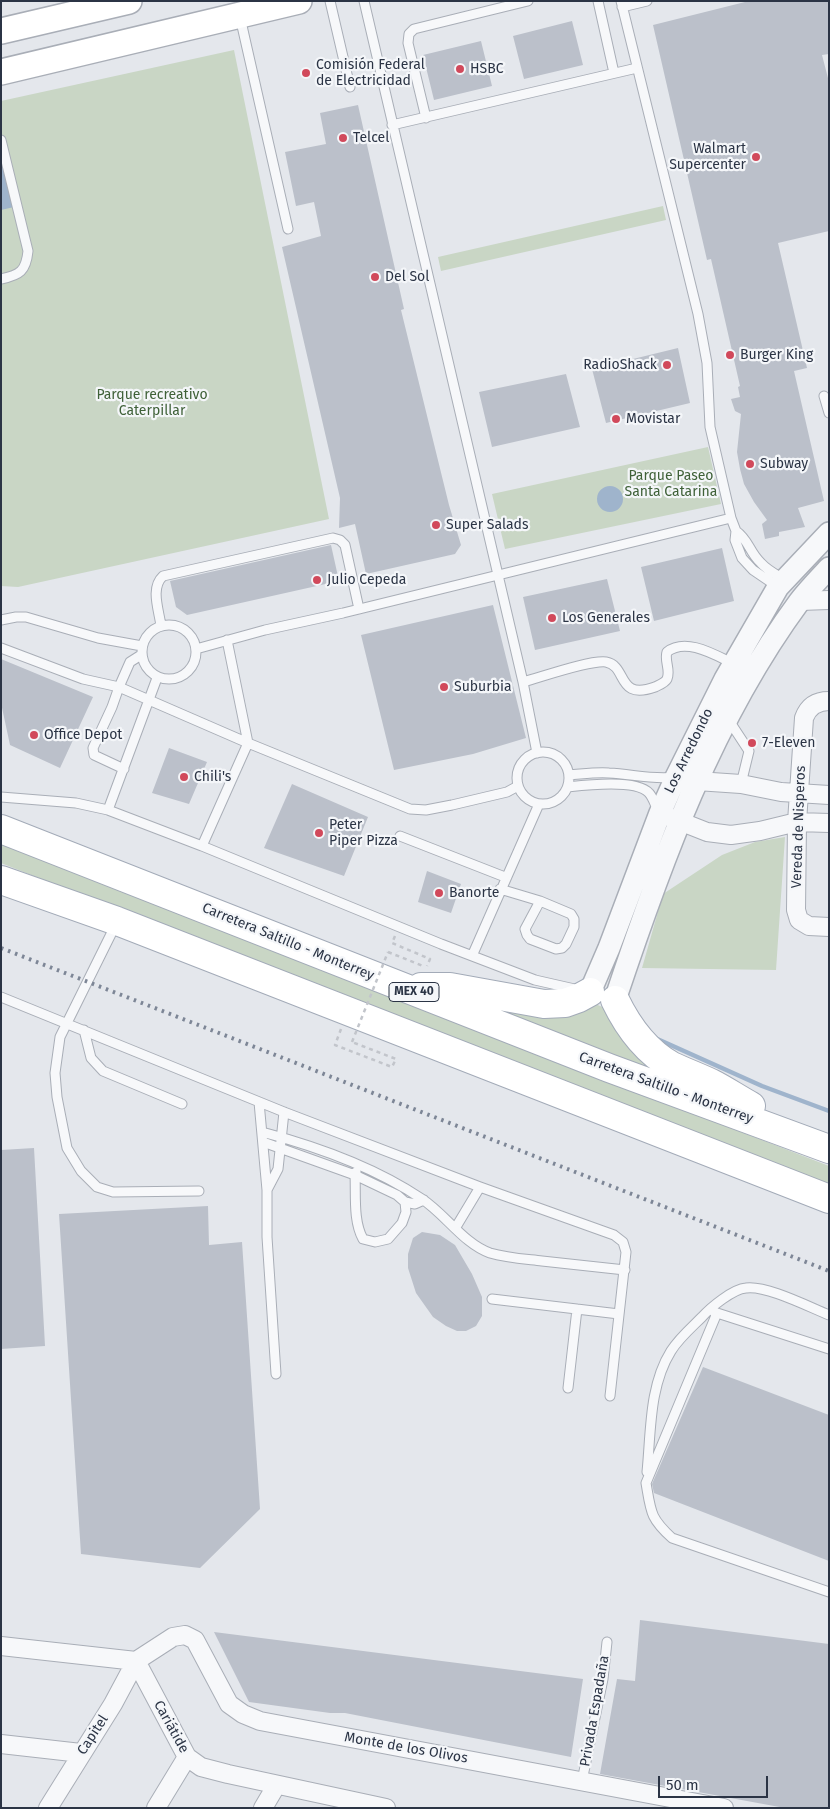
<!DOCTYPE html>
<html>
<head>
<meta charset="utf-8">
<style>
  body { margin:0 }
  #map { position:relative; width:830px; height:1809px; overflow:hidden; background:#e4e7ec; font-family:"Fira Sans",sans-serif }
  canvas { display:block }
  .frame { position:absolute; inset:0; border:2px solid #2b3445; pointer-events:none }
  .scale { position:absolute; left:658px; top:1776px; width:110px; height:22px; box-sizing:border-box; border:2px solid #2b3445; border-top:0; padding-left:6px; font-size:15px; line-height:18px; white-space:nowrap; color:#2b3445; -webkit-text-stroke:4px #f4f6f9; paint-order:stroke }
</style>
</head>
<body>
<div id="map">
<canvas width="830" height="1809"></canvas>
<div class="frame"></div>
<div class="scale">50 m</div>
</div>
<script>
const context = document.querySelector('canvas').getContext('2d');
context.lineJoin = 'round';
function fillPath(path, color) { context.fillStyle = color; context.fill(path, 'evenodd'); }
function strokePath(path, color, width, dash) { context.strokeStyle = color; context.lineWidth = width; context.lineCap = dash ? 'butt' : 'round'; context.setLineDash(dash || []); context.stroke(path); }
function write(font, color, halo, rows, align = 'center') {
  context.font = font + ' "Fira Sans",sans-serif'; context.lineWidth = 4.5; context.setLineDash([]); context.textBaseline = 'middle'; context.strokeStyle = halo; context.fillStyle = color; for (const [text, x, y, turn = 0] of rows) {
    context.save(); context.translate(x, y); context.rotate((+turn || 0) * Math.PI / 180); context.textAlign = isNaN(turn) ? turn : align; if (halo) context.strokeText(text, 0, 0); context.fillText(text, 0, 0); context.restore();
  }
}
fillPath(new Path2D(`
  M234 50 329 519 18 587 1 586V101Z
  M663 206 666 220 441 271 438 257Z
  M708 447 721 504 505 549 492 494Z
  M785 837 776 970 642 968 663 894 722 855 755 842Z
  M1 843 122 892 829 1166V1186L159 926 1 863Z
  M471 998 589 1001 611 1011 732 1103Z`), '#c9d6c5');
fillPath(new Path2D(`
  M1 155 14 207 1 210Z
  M597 499a13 13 0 1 1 26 0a13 13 0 1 1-26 0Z`), '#9fb4cc');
strokePath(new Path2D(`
  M655 1038 762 1086 829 1111`), '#9fb4cc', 4.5);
fillPath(new Path2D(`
  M749 1H829V54L822 55 829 82V231L778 243 807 368 794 371 824 501 798 508 805 527 779 532V536L765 539 762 524 767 520 754 502 744 484 740 469 737 452 741 414 735 411 731 399 740 397 738 387 740 386 711 259 707 260 653 25Z
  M572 21 583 65 524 79 513 36Z
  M481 41 492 86 434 100 423 55Z
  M358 105 404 309 401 310 449 505 461 545 455 554 366 574 355 524 339 528 340 498 282 247 321 236 314 202 296 206 285 152 326 144 320 113Z
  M678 348 690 403 606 423 592 369Z
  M566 374 580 427 492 447 479 392Z
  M331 545 339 581 187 615 176 607 170 581Z
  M722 548 734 601 654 621 641 567Z
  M607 579 620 631 535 650 523 597Z
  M493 605 526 738 473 754 394 770 361 635Z
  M1 659 93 697 60 768 10 745 1 703Z
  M169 748 207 762 189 804 152 793Z
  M292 784 368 817 344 876 264 848Z
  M427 871 461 884 451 913 418 902Z
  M34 1148 45 1346 1 1349V1150Z
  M208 1206 209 1245 242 1242 260 1509 200 1568 81 1554 59 1214Z
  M422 1232 440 1235 455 1245 472 1274 482 1297V1316L476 1326 466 1331H457L446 1326 433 1317 416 1293 408 1268V1254L413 1238Z
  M703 1367 829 1415V1561L654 1493 652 1484Z
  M640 1620 829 1644V1808H785L600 1774 617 1679 635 1681Z
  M214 1632 583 1679 571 1757 345 1713H330L249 1702Z`), '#bbc0ca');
const service = new Path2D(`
  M330 1 350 87
  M364 1 523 682 537 753
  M598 1 614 73
  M621 1 698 314 707 363 710 427 731 518 736 531 735 540 742 558 753 570 778 587
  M622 7 647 1
  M240 17 288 229
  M426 118 408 43 409 34 414 29 528 1
  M392 125 637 68
  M1 140 28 251C26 271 20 275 1 279
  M824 396 829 413
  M736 531C749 540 749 552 761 563 767 570 777 575 785 580
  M1 620 16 617H26L98 638 142 646
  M142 652a27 27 0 1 1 54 0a27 27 0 1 1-54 0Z
  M161 626C159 610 150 588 163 576L333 538 340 540 345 545 359 609
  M1 648 83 679 119 687 112 707 93 748 94 755 124 769
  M196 649 265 630 343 613 731 518
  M141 655 130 662 119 687 248 743 410 809 426 810 452 805 507 792 518 786
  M523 682C542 677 589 660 606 662 628 666 616 701 655 687 659 685 665 683 667 679 671 670 664 661 667 652 686 637 715 655 734 664
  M728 719 749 751 741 784
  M517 778a26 26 0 1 1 52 0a26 26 0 1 1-52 0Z
  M569 775C583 774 596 772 609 773 632 774 652 780 676 777
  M568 787C586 785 636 779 649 793 653 797 655 805 658 810
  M1 797 76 803 108 810 202 846 441 944 535 980 579 990
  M108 810 157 678
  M400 836 505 877
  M202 846 248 743 227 640
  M500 889 540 901 571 914 574 919V927L566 944 562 948 556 949 530 939 527 935 525 929 540 901
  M116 924 60 1037 55 1073 57 1097 67 1148 81 1171 97 1187 113 1192 199 1191
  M472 956 539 804
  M1 997 284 1112 480 1187 614 1235 623 1242 626 1252 610 1396
  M84 1030 91 1058 103 1071 182 1104
  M259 1102 267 1190
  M262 1132C315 1146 376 1168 422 1199 445 1214 464 1244 490 1253 507 1258 525 1259 542 1261 570 1264 597 1267 625 1270
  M263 1142 355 1175 397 1195 405 1202 415 1204 424 1200
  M356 1172 355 1175C356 1195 353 1221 363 1239L375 1242 388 1239 402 1223 406 1212 405 1202
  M456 1227 480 1187
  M492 1299 619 1314
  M714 1312 829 1349
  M717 1313 646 1483C651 1512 650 1518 672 1538L829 1592
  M276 1374 267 1237V1190L278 1169 284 1112
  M568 1388 577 1309
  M647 1472C651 1432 649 1386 671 1351 679 1338 692 1327 702 1317 711 1307 733 1289 746 1288 766 1285 809 1307 829 1315
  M582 1781 603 1679 607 1642`);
const minor = new Path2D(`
  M800 601 829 600
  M829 701C816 701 808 707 804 718L797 822 796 910 799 920 809 926 829 927
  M686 779 697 781 741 784 781 792 829 795
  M669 817 707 832 731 835 760 831 797 822 829 823
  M1 1646 136 1661 187 1757 201 1767 228 1774 386 1808
  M1 1744 81 1753
  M48 1808 113 1704 136 1661 173 1637 185 1635 195 1640 229 1704 243 1714 260 1721 724 1808
  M156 1808 187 1757
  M263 1808 276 1786`);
const tertiary = new Path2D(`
  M590 992 609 948 660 813 676 777 725 679 778 587 829 533
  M615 1000C661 862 712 720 799 602 808 590 819 579 829 568`);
const secondary = new Path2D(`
  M1 31 129 1
  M1 72 299 1`);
const primary = new Path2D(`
  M1 829 609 1068 829 1149
  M1 880 117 921 829 1199
  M421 987H450L544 1004 565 1003 579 998 590 992
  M615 1000C628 1027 645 1051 672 1066 685 1072 698 1077 711 1083 725 1090 738 1099 751 1106`);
strokePath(service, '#a9aeb7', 11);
strokePath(minor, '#a9aeb7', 20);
strokePath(tertiary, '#a9aeb7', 24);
strokePath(secondary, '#a9aeb7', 28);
strokePath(primary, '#a3abb8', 30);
strokePath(new Path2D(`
  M395 936 392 943 430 959 427 966
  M388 952 423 966
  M341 1029 335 1045 392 1067 396 1059 352 1042`), '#c2c5cb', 2.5, [4, 4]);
strokePath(service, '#f7f8fa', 9);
strokePath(minor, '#f7f8fa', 18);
strokePath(tertiary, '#f7f8fa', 21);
strokePath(secondary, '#fff', 25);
strokePath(primary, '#fff', 28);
strokePath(new Path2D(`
  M1 948 829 1271`), '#7d8696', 4, [2.5, 5]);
strokePath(new Path2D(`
  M352 1042 388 952`), '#c2c5cb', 2.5, [4, 4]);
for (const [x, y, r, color] of [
  [460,69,5,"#d1495b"],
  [306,73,5,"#d1495b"],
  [343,138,5,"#d1495b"],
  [756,157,5,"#d1495b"],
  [375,277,5,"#d1495b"],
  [730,355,5,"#d1495b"],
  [667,365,5,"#d1495b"],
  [616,419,5,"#d1495b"],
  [750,464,5,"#d1495b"],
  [436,525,5,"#d1495b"],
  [317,580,5,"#d1495b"],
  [552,618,5,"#d1495b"],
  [444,687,5,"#d1495b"],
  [34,735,5,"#d1495b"],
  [752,743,5,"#d1495b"],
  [184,777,5,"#d1495b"],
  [319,833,5,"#d1495b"],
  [439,893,5,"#d1495b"]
]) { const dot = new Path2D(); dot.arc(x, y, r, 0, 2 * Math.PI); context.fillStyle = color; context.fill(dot); strokePath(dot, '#f4f6f9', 2); }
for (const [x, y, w] of [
  [414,992,50]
]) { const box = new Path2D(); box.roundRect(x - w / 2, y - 9.5, w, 19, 4); context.fillStyle = '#f4f6f9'; context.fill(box); strokePath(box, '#2b3445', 1); }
write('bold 12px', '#2b3445', null, [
  ["MEX 40",414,992]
]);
write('14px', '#2b3445', '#f4f6f9', [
  ["Comisión Federal",316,65],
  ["de Electricidad",316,81],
  ["HSBC",470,69],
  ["Telcel",353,138],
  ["Walmart",746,149,"right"],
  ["Supercenter",746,165,"right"],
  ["Del Sol",385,277],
  ["Burger King",740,355],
  ["RadioShack",657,365,"right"],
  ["Movistar",626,419],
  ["Subway",760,464],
  ["Super Salads",446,525],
  ["Julio Cepeda",327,580],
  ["Los Generales",562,618],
  ["Suburbia",454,687],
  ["Office Depot",44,735],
  ["7-Eleven",762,743],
  ["Chili's",194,777],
  ["Peter",329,825],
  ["Piper Pizza",329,841],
  ["Banorte",449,893]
], 'left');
write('14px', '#3f6138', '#f4f6f9', [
  ["Parque recreativo",152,395],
  ["Caterpillar",152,411],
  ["Parque Paseo",671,476],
  ["Santa Catarina",671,492]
]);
write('14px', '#2b3445', '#f4f6f9', [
  ["Los Arredondo",689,751,-64],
  ["Vereda de Nisperos",799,827,-88],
  ["Carretera Saltillo - Monterrey",288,942,22],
  ["Carretera Saltillo - Monterrey",666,1088,20],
  ["Privada Espadaña",595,1711,-80],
  ["Cariátide",171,1727,61],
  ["Capitel",93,1735,-57],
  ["Monte de los Olivos",406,1748,10]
]);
</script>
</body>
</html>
